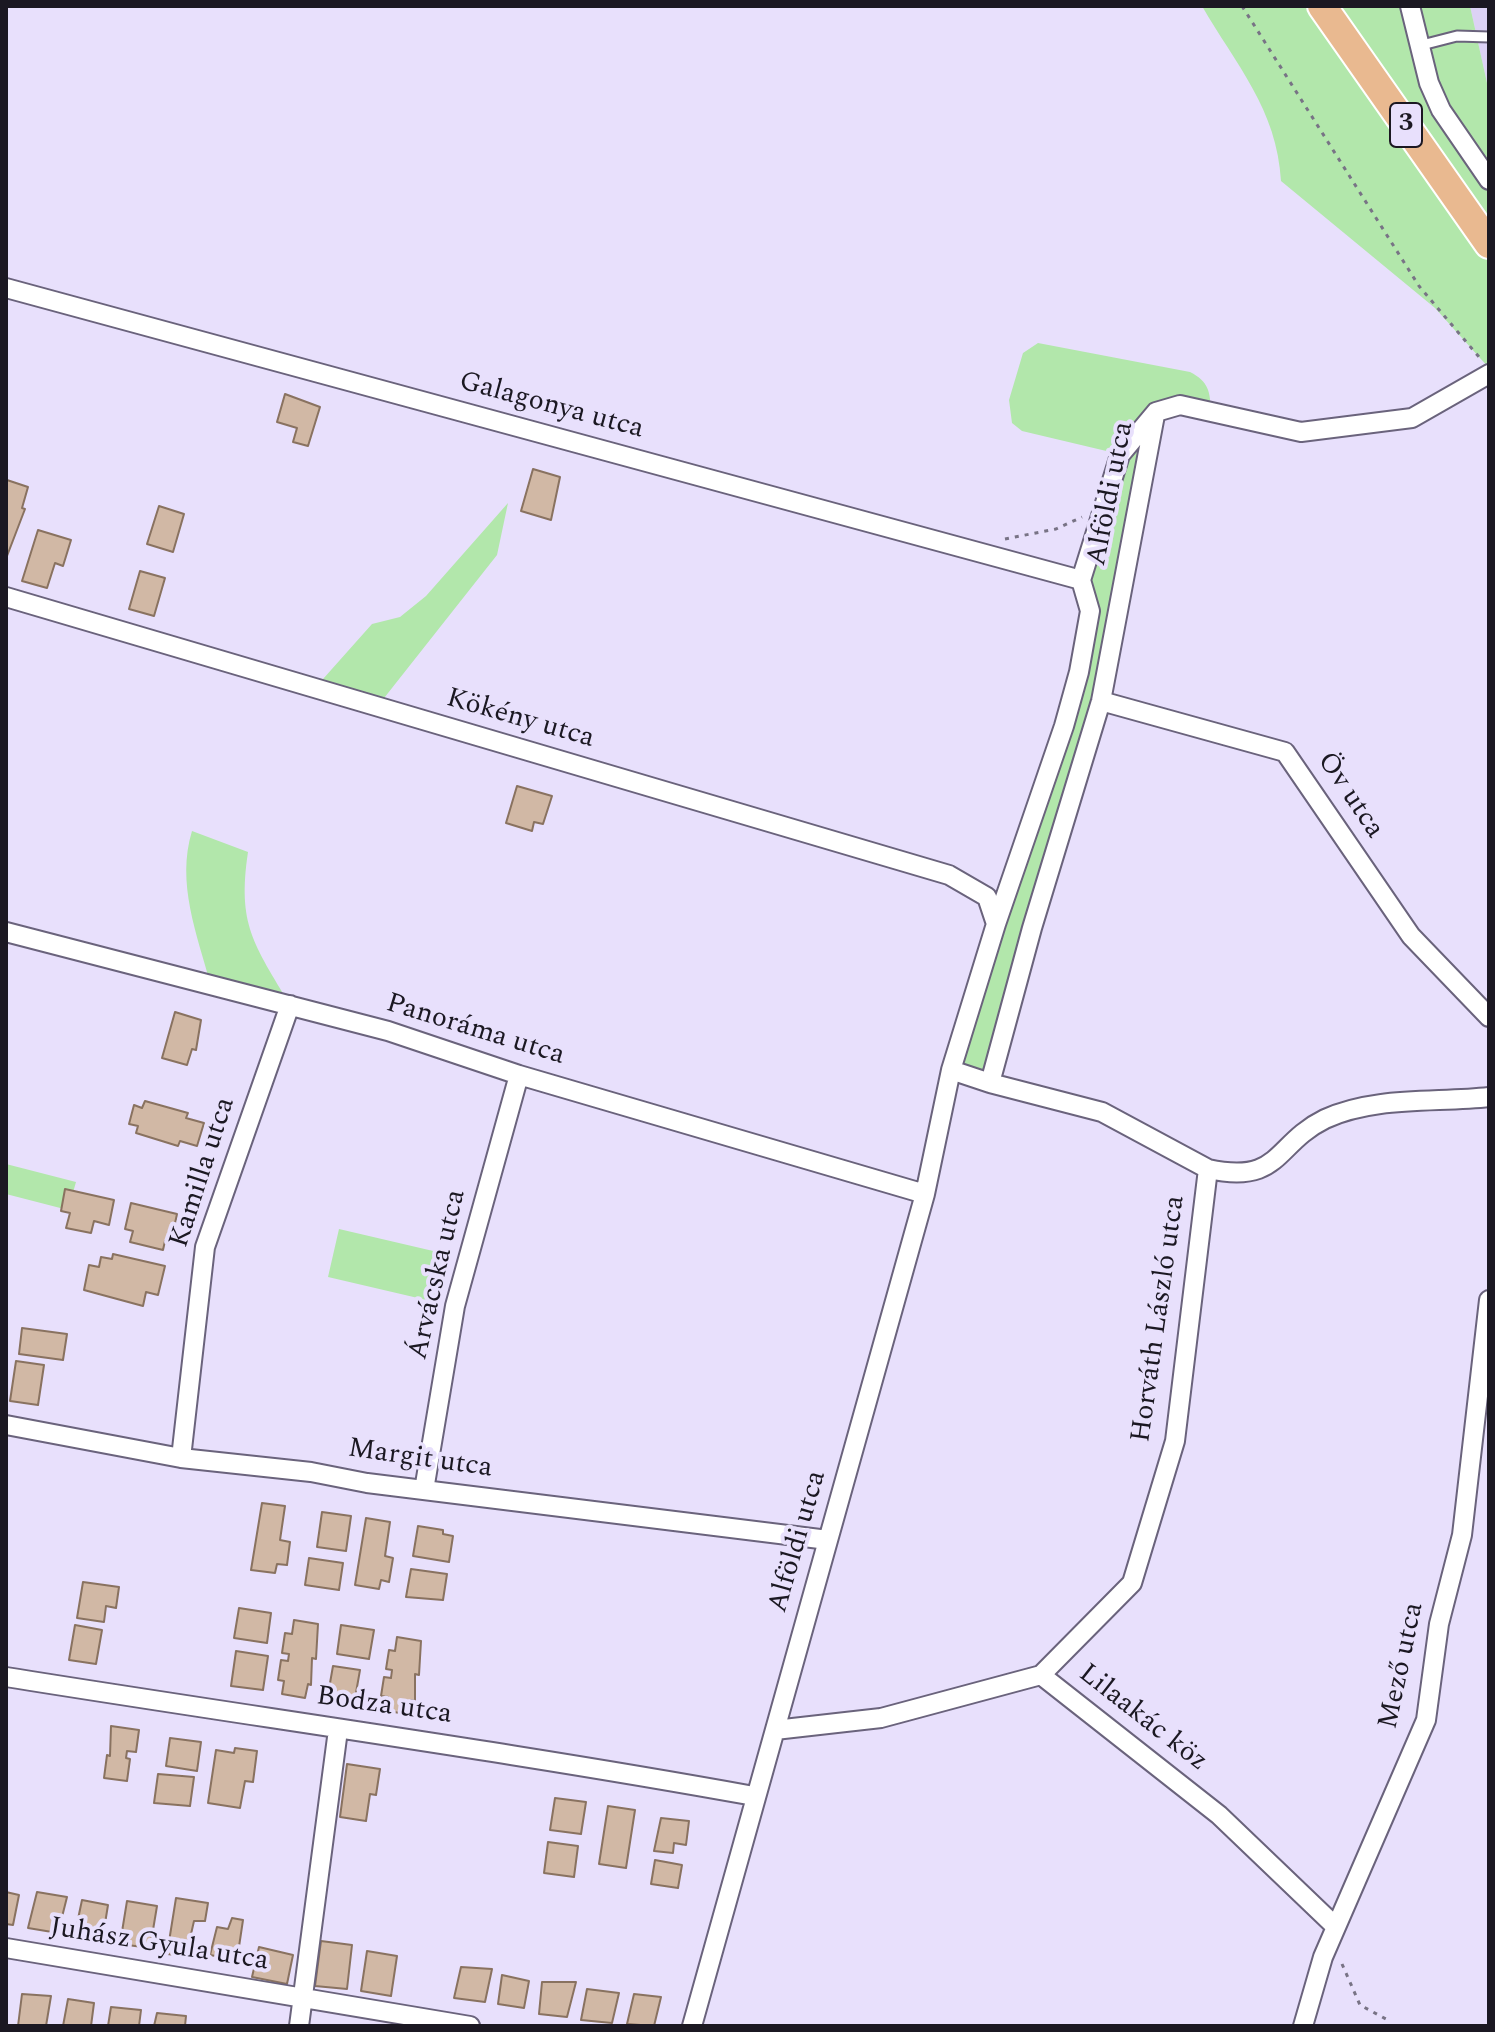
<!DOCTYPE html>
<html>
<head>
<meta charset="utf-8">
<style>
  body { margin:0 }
  #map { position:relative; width:1495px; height:2032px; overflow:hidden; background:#e8e0fc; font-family:Spectral,serif }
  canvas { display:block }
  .frame { position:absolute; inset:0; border:8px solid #1b1822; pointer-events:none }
</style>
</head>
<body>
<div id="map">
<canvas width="1495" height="2032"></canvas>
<div class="frame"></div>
</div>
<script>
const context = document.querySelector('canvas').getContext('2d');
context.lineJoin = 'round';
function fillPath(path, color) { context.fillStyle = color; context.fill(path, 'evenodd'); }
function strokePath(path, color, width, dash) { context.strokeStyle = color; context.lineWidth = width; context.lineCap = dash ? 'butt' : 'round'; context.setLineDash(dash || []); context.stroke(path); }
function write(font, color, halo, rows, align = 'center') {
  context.font = font + ' Spectral,serif'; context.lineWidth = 8; context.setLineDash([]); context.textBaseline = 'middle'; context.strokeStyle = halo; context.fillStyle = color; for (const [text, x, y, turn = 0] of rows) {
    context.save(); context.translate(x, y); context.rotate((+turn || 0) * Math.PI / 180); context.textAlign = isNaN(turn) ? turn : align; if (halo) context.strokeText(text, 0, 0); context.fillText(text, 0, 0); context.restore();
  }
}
fillPath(new Path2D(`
  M1470 6H1489V92Z`), '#dcd2f5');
fillPath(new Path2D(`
  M1202 6H1470L1489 92V368L1435 308 1281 181C1277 109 1236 65 1202 6Z
  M1038 343 1190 372C1209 382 1210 391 1211 412L1156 413 1101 701 990 1083 951 1071 1090 611 1081 580 1119 454 1022 431 1012 423 1009 400 1023 353Z
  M508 503 497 555 377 707 315 688 372 624 400 617 426 596Z
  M192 831 248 852C237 925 254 944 290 1005L211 986C197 934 176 883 192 831Z
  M6 1164 76 1182 68 1210 6 1194Z
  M339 1229 446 1254 435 1302 328 1277Z`), '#b2e7ab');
const building = new Path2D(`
  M285 394 320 407 308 446 293 442 297 428 277 422Z
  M533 469 560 477 551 520 521 511Z
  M7 480 28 487 22 508 25 509 7 556Z
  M159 506 184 514 173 552 147 544Z
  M38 530 71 540 63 566 55 563 47 588 22 581Z
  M140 571 165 578 154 616 129 609Z
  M517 786 552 796 543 824 534 822 532 831 506 823Z
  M175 1012 201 1020 196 1050 192 1049 187 1065 162 1058Z
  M145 1101 188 1113 186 1118 204 1123 197 1146 180 1141 178 1146 136 1133 138 1126 129 1124 134 1105 142 1108Z
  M65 1189 114 1200 109 1225 94 1221 91 1233 66 1228 70 1213 61 1211Z
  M131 1203 177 1214 171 1242 165 1241 163 1250 130 1242 133 1231 125 1229Z
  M113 1254 165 1266 158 1295 146 1292 143 1306 84 1290 89 1265 99 1267 101 1257 112 1259Z
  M22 1328 67 1334 63 1360 19 1354Z
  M16 1361 44 1365 38 1405 10 1401Z
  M262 1503 285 1506 280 1540 290 1542 287 1565 277 1564 275 1573 251 1570Z
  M322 1512 351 1516 346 1551 317 1547Z
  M366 1518 390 1522 385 1556 393 1558 389 1582 381 1580 379 1589 355 1585Z
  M418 1526 443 1530V1534L453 1536 449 1562 413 1556Z
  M309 1558 343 1563 339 1590 305 1585Z
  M411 1569 447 1574 443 1600 406 1597Z
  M83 1582 119 1587 116 1608 106 1606 104 1622 77 1618Z
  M239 1608 271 1613 267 1643 234 1638Z
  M294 1620 318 1624 316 1659 312 1658 311 1685 308 1684 305 1698 282 1694 284 1681 278 1680 281 1660 288 1661 289 1654 282 1653 285 1633 292 1634Z
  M75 1625 102 1630 96 1664 69 1660Z
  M341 1625 374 1630 369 1659 337 1654Z
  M397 1637 421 1641 419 1675 415 1674V1701L411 1700 408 1714 386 1711 388 1697 381 1696 384 1677 391 1678 392 1670 386 1669 389 1650 395 1651Z
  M236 1651 268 1656 263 1690 231 1686Z
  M333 1666 360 1670 354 1704 327 1700Z
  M111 1726 139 1730 136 1752 127 1751 126 1758 130 1759 127 1781 104 1778 107 1755 110 1756Z
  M170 1738 201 1742 197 1771 166 1766Z
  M235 1748 257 1751 253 1782 245 1781 240 1808 208 1803 216 1750 234 1753Z
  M347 1764 380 1769 376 1795 370 1794 366 1821 340 1817Z
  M158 1774 194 1777 190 1806 154 1803Z
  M555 1798 586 1802 581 1834 550 1830Z
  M608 1806 635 1810 626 1868 599 1864Z
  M661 1818 689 1821 686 1845 674 1843 673 1853 654 1851Z
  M548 1842 578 1846 574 1877 544 1873Z
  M655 1860 682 1865 678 1888 651 1884Z
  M6 1892 19 1895 13 1925 6 1924Z
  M37 1892 67 1897 58 1933 28 1928Z
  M176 1898 208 1903 205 1921H194L186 1956 167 1954Z
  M82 1900 108 1905 102 1942 74 1938Z
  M127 1901 157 1906 150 1948 120 1944Z
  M232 1918 243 1920 237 1960 210 1955 217 1927 228 1929Z
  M321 1941 352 1945 347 1989 315 1986Z
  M259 1947 293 1955 287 1984 252 1977Z
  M367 1951 397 1956 391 1996 361 1991Z
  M461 1967 492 1969 485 2002 454 1998Z
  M502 1975 529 1981 524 2008 498 2004Z
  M542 1982H576L567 2017 539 2014Z
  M587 1989 619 1993 612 2023 581 2020Z
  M22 1994 51 1996 46 2026H18Z
  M634 1994 661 1997 654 2026 627 2024Z
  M68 1999 94 2003 91 2026H63Z
  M111 2007 141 2010 139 2026H108Z
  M157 2013 186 2016 185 2026H154Z`);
fillPath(building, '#d1b8a5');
strokePath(building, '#897260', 2);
const service = new Path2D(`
  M1418 46 1457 36 1489 37`);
const minor = new Path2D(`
  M1410 6 1429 83 1441 110 1489 180
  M6 288 1081 580
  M1156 412 1180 405 1301 432 1412 418 1489 374
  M6 597 949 875 987 897 996 924
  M1101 701 1285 752 1411 936 1489 1017
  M6 932 388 1031 519 1075 925 1194
  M951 1070 990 1083 1032 928 1101 701 1155 415
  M990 1083 1102 1112 1208 1169C1281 1185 1274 1144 1325 1119 1374 1096 1437 1103 1489 1097
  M6 1425 181 1458 311 1472 367 1483 828 1540
  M181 1458 205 1247 290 1005
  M424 1490 455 1306 519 1075
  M1041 1675 1132 1583 1175 1441 1208 1169
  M6 1677C255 1717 505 1751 754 1796
  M775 1730 881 1718 1041 1675 1219 1815 1336 1927
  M6 1948 470 2026
  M299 2026 338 1730
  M692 2026 925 1194 951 1070 996 924 1064 726 1079 672 1090 611 1081 580 1120 455 1156 412
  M1303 2026 1323 1957 1426 1720 1439 1624 1462 1535 1489 1300`);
const primary = new Path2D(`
  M1322 6 1489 244`);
strokePath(service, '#6a637c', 13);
strokePath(minor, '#6a637c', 22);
strokePath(primary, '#fff', 32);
strokePath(new Path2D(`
  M1242 6 1419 286 1479 357
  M1005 539 1056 529 1082 517
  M1342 1964 1360 2005 1386 2019 1385 2026`), '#787385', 3, [4, 6]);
strokePath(service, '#fff', 9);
strokePath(minor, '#fff', 18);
strokePath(primary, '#e9b990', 28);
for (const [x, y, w] of [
  [1406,125,32]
]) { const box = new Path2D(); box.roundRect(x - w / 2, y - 22, w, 44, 6); context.fillStyle = '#e8e0fc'; context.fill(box); strokePath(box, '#1b1822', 2); }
write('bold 26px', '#1b1822', null, [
  ["3",1406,125]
]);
write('28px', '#1b1822', '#e8e0fc', [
  ["Galagonya utca",551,407,15],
  ["Alföldi utca",1112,494,-79],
  ["Kökény utca",520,720,16],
  ["Öv utca",1349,796,56],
  ["Panoráma utca",475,1031,17],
  ["Kamilla utca",204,1173,-72],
  ["Árvácska utca",439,1275,-77],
  ["Horváth László utca",1160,1319,-82],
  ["Margit utca",420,1460,8],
  ["Alföldi utca",799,1542,-74],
  ["Mező utca",1403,1666,-78],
  ["Bodza utca",384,1707,8],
  ["Lilaakác köz",1142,1719,38],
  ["Juhász Gyula utca",159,1946,9]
]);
</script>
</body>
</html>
